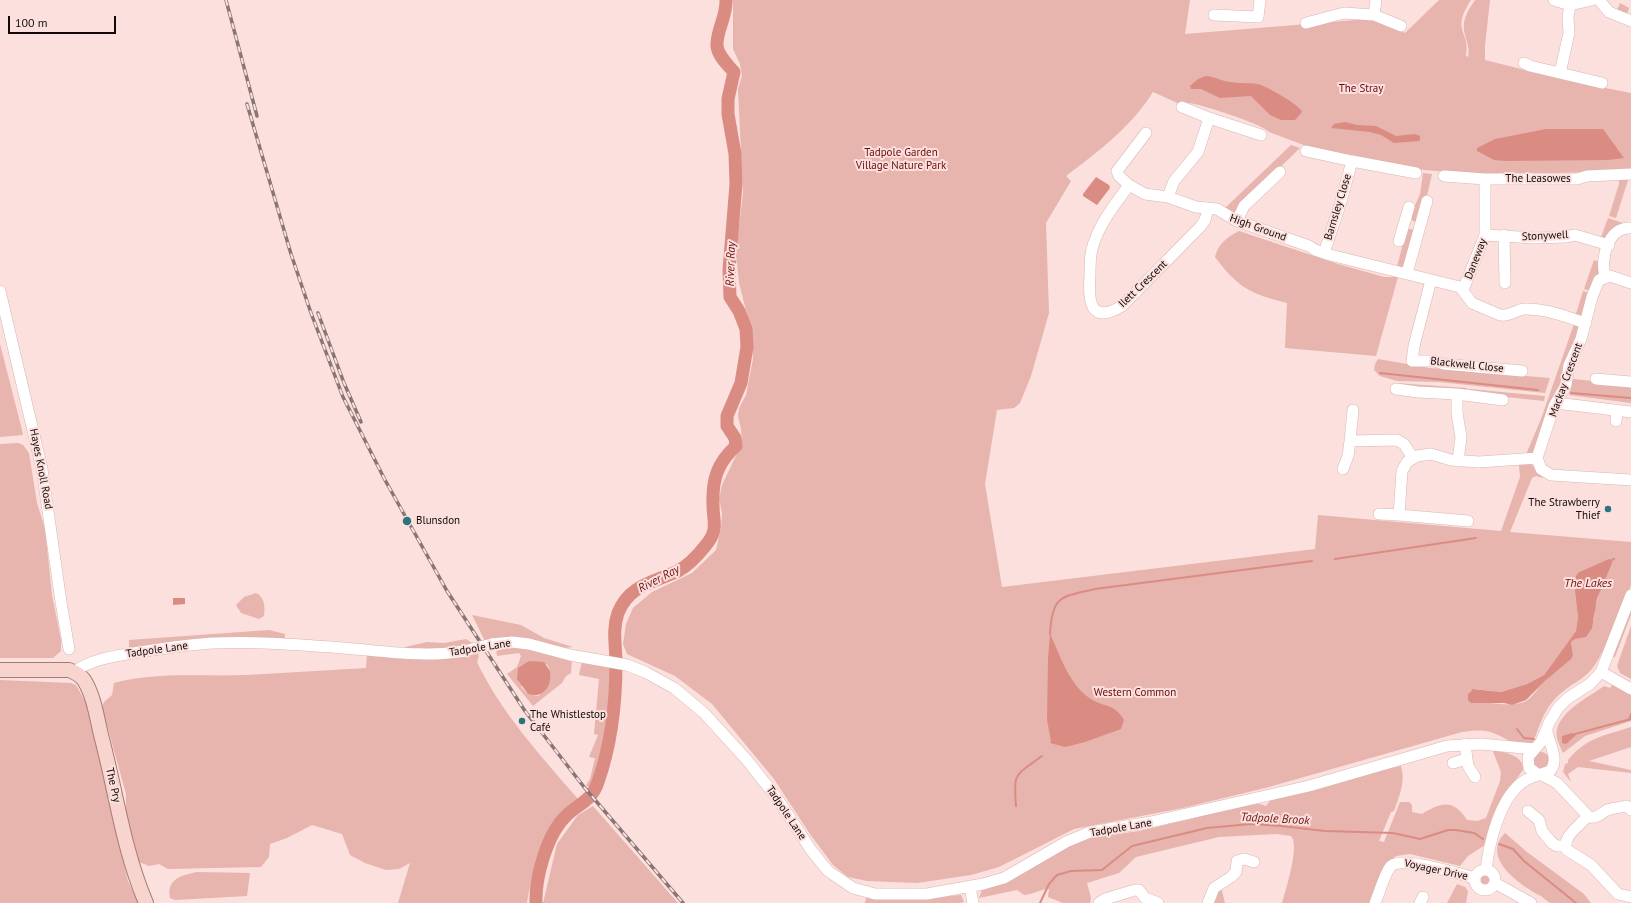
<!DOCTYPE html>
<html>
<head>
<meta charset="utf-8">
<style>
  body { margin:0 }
  #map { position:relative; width:1631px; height:903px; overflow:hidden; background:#fbe0dd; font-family:"PT Sans",sans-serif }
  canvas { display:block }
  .scale { position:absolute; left:8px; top:16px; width:108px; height:18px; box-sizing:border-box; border:2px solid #130908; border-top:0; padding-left:5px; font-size:12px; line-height:14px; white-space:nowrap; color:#130908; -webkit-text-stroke:3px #fbe0dd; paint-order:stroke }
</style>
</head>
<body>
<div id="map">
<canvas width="1631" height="903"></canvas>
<div class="scale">100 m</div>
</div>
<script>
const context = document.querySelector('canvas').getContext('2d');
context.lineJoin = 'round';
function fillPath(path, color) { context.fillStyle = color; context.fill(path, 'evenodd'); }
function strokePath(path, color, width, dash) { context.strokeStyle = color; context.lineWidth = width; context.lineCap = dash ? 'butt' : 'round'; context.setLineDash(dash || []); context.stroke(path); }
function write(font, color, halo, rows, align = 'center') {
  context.font = font + ' "PT Sans",sans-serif'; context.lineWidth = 4; context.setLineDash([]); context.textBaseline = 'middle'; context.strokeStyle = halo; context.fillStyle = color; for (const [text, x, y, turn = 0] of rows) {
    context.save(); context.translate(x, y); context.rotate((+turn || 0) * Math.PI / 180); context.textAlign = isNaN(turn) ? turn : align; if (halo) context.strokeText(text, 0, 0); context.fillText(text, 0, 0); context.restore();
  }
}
fillPath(new Path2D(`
  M733 0H1190L1185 34 1368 19 1380 22 1405 33 1439 0H1471C1450 32 1471 30 1466 56L1468 57C1470 49 1467 43 1465 35 1461 21 1467 12 1475 0H1490L1485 46V60L1565 80 1631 93V171L1483 175 1425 170 1386 164 1309 147 1269 132C1265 125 1198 103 1188 103 1187 103 1184 105 1182 105L1153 92C1131 127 1099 151 1066 176L1071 181 1046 223 1049 313 1031 376 1020 403 1014 408 997 410 985 484 1002 587 1315 549 1318 515 1501 531 1520 477 1519 465 1531 464 1543 478 1536 476 1532 478 1510 532 1631 542V585L1606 654 1602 652C1588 683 1573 679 1554 700 1543 712 1539 728 1533 742 1517 751 1500 732 1485 731 1478 730 1469 731 1462 732L1269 787 1183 808 1074 829 999 867 971 875 917 883 867 881 848 877 833 865 810 834 774 779 712 704 675 676 627 654 623 644 626 624 633 608 652 592 692 573 716 550 721 528 722 513 719 499 722 485 742 443 741 429 738 416 739 408 746 395 753 359 751 330 739 283 736 253 743 193 738 89 742 76 740 64 733 49ZM1605 561 1602 584 1595 608 1594 620 1571 642 1573 655C1565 665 1555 671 1546 680 1539 686 1534 696 1526 701 1514 708 1483 702 1468 700L1470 691 1476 689 1501 692 1527 684 1544 675 1576 631 1578 617 1575 592 1579 572Z
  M1620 3 1629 8 1627 14 1617 10Z
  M1291 145 1300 148 1268 179 1235 215 1225 208Z
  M1423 173 1432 174 1427 196 1416 223 1412 220 1411 215 1420 194Z
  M1619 177H1629L1616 218 1609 216 1619 184Z
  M1608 218 1626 224 1608 239 1600 240Z
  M1410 229 1415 230 1403 267H1397L1406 231Z
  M1239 231 1338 264 1384 277H1398L1376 356 1285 348 1287 303C1251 294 1238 288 1215 257 1218 244 1227 237 1239 231Z
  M1594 260 1600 262V271L1591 291 1584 289Z
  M1583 291 1590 293 1585 315 1575 317Z
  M1574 324 1579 326 1563 382 1535 453 1527 455V452L1541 419Z
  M0 344 21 426 23 435 0 437Z
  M1378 359 1430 368 1550 378 1545 393 1439 382 1397 381 1380 376 1374 370 1375 364Z
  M1573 379 1631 385V403L1569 395Z
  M1395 383 1467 388V392L1415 386 1412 388Z
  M1469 389 1545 396 1544 401 1469 393Z
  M18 443 23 445 29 453 37 503 45 529 52 595 61 640V651L53 658H0V444Z
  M256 593C265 597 265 608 264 616L259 619 241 613 236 605 244 597Z
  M1631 605V615L1615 657 1612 656Z
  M472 615 521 625 544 638 573 647 565 648 522 638 485 641Z
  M1631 626V679L1620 673 1617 666Z
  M269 630 285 634V639L129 649V640Z
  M466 639 472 643V646L459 649H408L405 647 427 642 444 643Z
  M519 647 572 660 571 673 566 676 562 683 533 706 507 674 517 667 521 656 519 653 497 656 496 648ZM547 664 550 671 546 690 538 696 528 694 521 687Z
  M477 653 479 656 477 662C501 713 542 757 578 799V805C571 809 562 813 557 819 542 834 530 882 527 903H398L410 863 399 869 386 870 365 863 350 855 342 834 312 825 287 838 270 844 269 857 261 867 168 869 159 864 149 866 139 862 126 811V794L102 707 104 702 112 695 114 683C156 671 204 677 247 675 287 673 327 670 366 668L367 654Z
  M582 661 609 668 612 674C609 712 608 755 591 789L586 785 590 779 595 758 589 757 598 735 594 734 599 679 579 675Z
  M0 680 71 683 76 685 86 703 128 881 138 903H0Z
  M1613 684 1631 694V721L1585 736 1563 753C1561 748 1558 743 1557 738 1552 715 1589 697 1604 686L1610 688Z
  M1631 727V747L1589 761 1631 770V773L1578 767 1568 774 1571 782 1563 772 1565 764 1568 763V760C1587 737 1604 736 1631 727Z
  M1492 749C1503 752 1524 755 1523 770L1506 793 1485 845 1468 856 1460 866 1410 854 1396 856 1388 863 1371 903H1282C1286 889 1300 845 1291 836L1276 834 1219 837 1136 857 1119 873 1087 883 1091 898 1090 903H1063L1048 897 1049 889C1041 889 1034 894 1024 895L1017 890 979 898 982 890 1014 877 1077 840 1139 831 1199 817 1235 805 1260 804 1266 806 1275 795 1401 766C1406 782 1399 796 1394 811L1391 812 1379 841 1384 842 1400 802H1409L1412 805V812L1422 814C1442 802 1453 799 1467 820L1477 821 1486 818 1500 781 1501 772Z
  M1532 761a9 9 0 1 1 18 0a9 9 0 1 1-18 0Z
  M593 806 678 903H543L557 844 578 815Z
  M1505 833 1527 852 1584 894 1591 903C1579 903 1563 903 1551 903 1547 902 1544 898 1541 896 1521 886 1480 858 1505 833Z
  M197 872 250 873 247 896 175 900 170 898C166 879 182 875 197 872Z
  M1479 879a6 6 0 1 1 12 0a6 6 0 1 1-12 0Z
  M1457 884 1465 887 1468 891 1466 903H1447Z
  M1221 887 1225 903H1213Z
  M961 895 964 902 960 903H865L866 898 920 899Z`), '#e7b4ae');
fillPath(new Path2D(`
  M1206 76C1215 77 1222 81 1230 82 1240 84 1252 82 1261 85 1269 88 1300 105 1302 112L1295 120H1281L1270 115 1251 96 1220 98 1201 89H1191L1190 86 1198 79Z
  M1345 122 1357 125 1376 126 1396 136 1415 134 1420 136V140L1419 141 1394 143 1381 135 1370 132 1331 128 1334 124Z
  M1546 129H1603L1624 158 1608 160 1506 161 1494 160 1477 151V148L1495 139Z
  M1096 177 1109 185 1110 188 1097 205 1083 196V194Z
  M1609 559 1612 560V563L1597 599 1592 628 1586 637 1575 639 1571 642 1573 655 1571 659 1545 681 1526 700 1512 705 1504 703H1471L1468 700V694L1473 689 1501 692 1527 684 1544 675 1576 631 1578 617 1575 592 1576 576 1579 572Z
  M173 598H185V604L173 605Z
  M1050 634C1061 657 1069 685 1091 699 1105 708 1114 703 1124 720L1121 729 1085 742 1065 747 1050 743 1051 741 1047 720 1048 659Z
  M529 661 544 662 550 671C552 686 544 699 528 694L517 679 518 668Z
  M1572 733 1576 735 1566 744 1562 743V736Z`), '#da8c83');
strokePath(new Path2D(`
  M1380 373 1538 390
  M1571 393 1631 398
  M1335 559 1476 538
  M1612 560 1614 559
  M1050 634C1052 595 1061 597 1095 589L1312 561
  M1629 720 1631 714
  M1517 729 1524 738 1534 739
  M1575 734 1631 719
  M1016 806C1013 772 1015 776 1042 756
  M1499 844 1513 849 1524 861 1576 903
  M1040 903 1049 884 1057 875 1071 871 1102 870 1132 846 1207 828 1251 824 1281 826 1325 831 1393 833 1420 839 1448 830H1456L1474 833 1483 839`), '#da8c83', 2);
strokePath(new Path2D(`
  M536 903C535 878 547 834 566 816 578 804 592 801 598 782 611 745 616 703 616 663 616 646 612 630 618 613 629 585 654 582 678 571 689 565 699 554 706 545 719 529 713 522 713 505 712 480 717 463 736 446L735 438 727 426V416L741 383 747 347 746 329 739 311 730 297 729 270 736 184 735 154 728 114V99L734 72C728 65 718 56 717 46 716 31 727 16 726 0`), '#da8c83', 13);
const minor = new Path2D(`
  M1376 0 1374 15 1401 26
  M1554 0 1570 5 1592 0
  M1599 0 1609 12 1631 21
  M1214 15 1258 17 1260 0
  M1306 23 1344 13 1374 15
  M1524 63 1530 66 1602 83
  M1560 73 1569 33 1568 17 1570 5
  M1182 107 1209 118
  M1146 133 1117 171 1119 176 1129 185 1145 194 1168 197 1196 207 1217 209 1237 221 1309 246 1315 250 1330 255 1460 287 1472 303 1500 315C1509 317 1516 310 1524 309 1545 308 1566 317 1586 323
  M1306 151 1352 161 1340 205 1324 253
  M1352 161 1416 173
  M1444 176 1485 179H1577L1587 176 1631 174
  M1129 185C1117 202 1102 220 1095 240 1090 251 1090 264 1090 276 1088 301 1090 325 1122 306L1200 227 1205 220 1208 208
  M1168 197 1174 181 1198 152 1209 118 1261 135
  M1237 221 1244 206 1280 172
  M1485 235 1535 238 1565 237 1575 235 1609 245
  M1504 235 1505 283
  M1399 241 1409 207
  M1407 273 1427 201
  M1605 276C1600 259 1608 226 1631 228
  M1431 280 1414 346 1412 361H1434L1444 364 1522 371
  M1631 283 1610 276 1599 280 1592 297 1581 339 1569 365 1566 385 1554 406 1537 458 1541 469 1551 475 1631 480
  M1463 290 1485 235V179
  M0 291 42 469 61 602 69 649
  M1596 379 1631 382
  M1396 389 1418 392 1457 394V413L1461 437 1458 461
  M1457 394 1503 400
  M1556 403 1631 412
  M1353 410 1350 441 1397 440 1404 444 1413 458
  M1616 421 1617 410
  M1343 469 1348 456 1350 441
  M1379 514 1399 515
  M1468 521 1399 515 1402 471 1407 462 1417 456 1431 454 1451 460 1479 462 1537 458
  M492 644 512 642 529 644 570 655 627 665 645 672 674 688 704 713 746 759 777 798 811 850 828 871 853 888 875 894H927L983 884 1004 878 1066 842 1090 832 1151 822 1309 786 1447 746 1481 744 1534 749
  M74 672C93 658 117 656 140 652 165 648 190 644 215 643 257 641 301 645 343 648 383 651 424 658 464 651
  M1601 672 1631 689
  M1547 731C1549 744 1560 760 1550 771L1539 775 1529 768 1528 757 1541 742 1550 721 1558 708 1568 698 1590 684 1601 672 1631 595
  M1465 744 1468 766 1475 777
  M1453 763 1466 759
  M1542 775 1557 783 1589 817C1598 818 1600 814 1607 810 1613 808 1621 807 1627 806L1631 810
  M1528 811 1539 820 1542 831 1552 843 1557 846H1565
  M1587 816C1581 826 1561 836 1567 850L1591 865 1618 894 1631 897
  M1475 880a10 10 0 1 1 20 0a10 10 0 1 1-20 0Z
  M1486 870C1489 843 1499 802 1520 784 1525 779 1532 777 1539 775
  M1495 883 1531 903
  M970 887 973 903
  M1099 903 1105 899 1135 890H1139L1145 898 1158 903
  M1208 903 1214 888 1231 877 1236 872 1237 861 1244 859 1254 862
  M1375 903C1379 894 1385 872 1391 866 1402 856 1459 874 1475 878
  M1420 903 1423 897`);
const major = new Path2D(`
  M0 670H69C75 672 80 675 84 680 94 696 97 718 101 735 116 791 123 849 146 903`);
strokePath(minor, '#d6b6b2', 12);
strokePath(major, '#a57a75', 16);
strokePath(minor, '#fff', 11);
strokePath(major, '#f8d4cf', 14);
const rail = new Path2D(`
  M226 0 257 116
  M247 104 291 254 311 313 343 397 385 480 447 591 525 711 584 787 683 903
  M318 313 344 383 361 422`);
strokePath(rail, '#897674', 3.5);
strokePath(rail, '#fbe0dd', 2, [6]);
const minorBridge = new Path2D(`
  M464 651 492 644`);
strokePath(minorBridge, '#d6b6b2', 12, []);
strokePath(minorBridge, '#fff', 11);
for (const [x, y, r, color] of [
  [1608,509,4,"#2b747d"],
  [407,521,5,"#2b747d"],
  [522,721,4,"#2b747d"]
]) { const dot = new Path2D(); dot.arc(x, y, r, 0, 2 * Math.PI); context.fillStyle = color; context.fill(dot); strokePath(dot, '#fbe0dd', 1.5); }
write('11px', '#69080b', '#fbe0dd', [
  ["The Stray",1361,89],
  ["Tadpole Garden",901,153],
  ["Village Nature Park",901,166],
  ["Western Common",1135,693]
]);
write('11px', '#130908', '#fbe0dd', [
  ["The Leasowes",1538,179],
  ["Barnsley Close",1338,207,-73],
  ["High Ground",1258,228,20],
  ["Stonywell",1545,236,-3],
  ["Daneway",1476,259,-69],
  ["Ilett Crescent",1143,284,-44],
  ["Blackwell Close",1467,365,6],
  ["Mackay Crescent",1566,380,-70],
  ["Hayes Knoll Road",41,469,79],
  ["Tadpole Lane",480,648,-9],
  ["Tadpole Lane",157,650,-8],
  ["The Pry",113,785,77],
  ["Tadpole Lane",786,813,56],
  ["Tadpole Lane",1121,828,-10],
  ["Voyager Drive",1436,870,12]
]);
write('11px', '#130908', '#fbe0dd', [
  ["The Strawberry",1600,503,"right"],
  ["Thief",1600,516,"right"],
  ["Blunsdon",416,521],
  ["The Whistlestop",530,715],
  ["Café",530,728]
], 'left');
write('italic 12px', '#701212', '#fbe0dd', [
  ["River Ray",731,264,-88],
  ["River Ray",659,579,-28],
  ["The Lakes",1588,584],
  ["Tadpole Brook",1275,819,3]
]);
</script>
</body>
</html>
